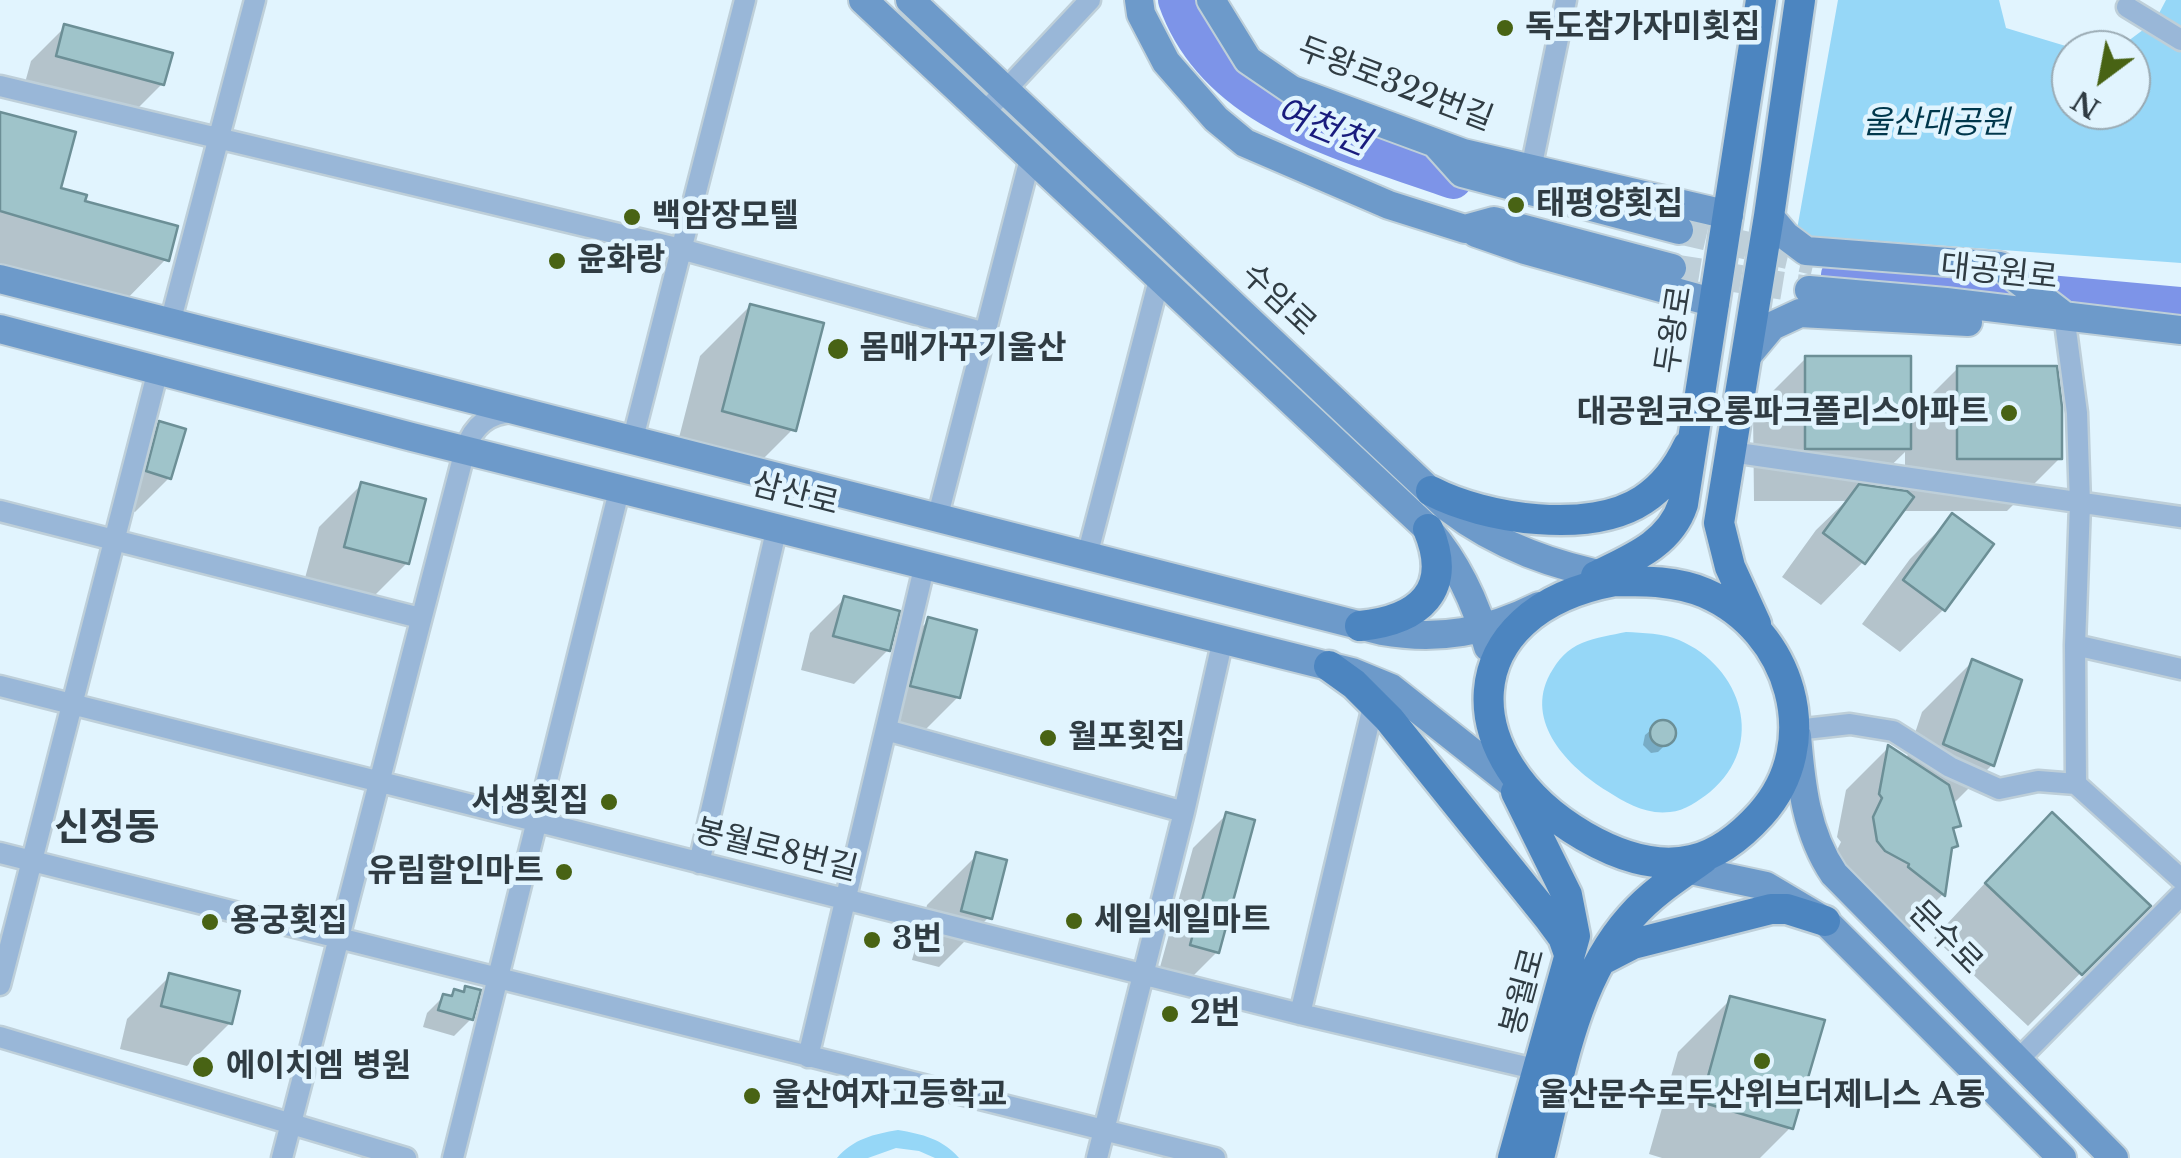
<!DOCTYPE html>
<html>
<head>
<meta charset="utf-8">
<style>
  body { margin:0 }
  #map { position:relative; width:2181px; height:1158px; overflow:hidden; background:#e1f4fe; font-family:"Libre Baskerville",serif }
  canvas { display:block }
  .north { position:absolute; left:2051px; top:30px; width:100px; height:100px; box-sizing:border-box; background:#e1f4fe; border:2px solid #9aaab3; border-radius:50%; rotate:212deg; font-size:28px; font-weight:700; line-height:40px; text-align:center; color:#303c43 }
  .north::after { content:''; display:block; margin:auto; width:35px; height:45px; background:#486314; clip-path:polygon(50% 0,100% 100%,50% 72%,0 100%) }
</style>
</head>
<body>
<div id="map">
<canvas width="2181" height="1158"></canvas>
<div class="north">N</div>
</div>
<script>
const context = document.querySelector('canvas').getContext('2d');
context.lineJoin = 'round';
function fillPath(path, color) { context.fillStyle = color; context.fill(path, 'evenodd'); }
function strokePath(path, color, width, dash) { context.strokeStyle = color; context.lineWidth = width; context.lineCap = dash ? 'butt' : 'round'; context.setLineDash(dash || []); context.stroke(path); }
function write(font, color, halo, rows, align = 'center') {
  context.font = font + ' "Libre Baskerville","Noto Sans KR",serif'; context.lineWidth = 9; context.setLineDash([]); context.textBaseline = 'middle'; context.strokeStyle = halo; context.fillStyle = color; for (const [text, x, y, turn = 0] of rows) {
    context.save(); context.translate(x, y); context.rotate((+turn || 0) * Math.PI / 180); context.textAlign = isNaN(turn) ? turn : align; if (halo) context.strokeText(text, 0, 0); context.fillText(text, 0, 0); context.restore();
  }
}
fillPath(new Path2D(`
  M1838 0H1999L2006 28 2079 50H2071V110H2131V50H2116L2155 21 2166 0H2181V263L1796 235Z
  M1626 632C1643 633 1663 633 1679 640 1742 667 1767 745 1710 792 1698 801 1685 811 1670 812 1646 815 1626 803 1607 791 1568 767 1524 722 1550 674 1558 660 1567 649 1582 643 1596 637 1612 635 1626 632Z
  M898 1130C922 1134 943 1139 959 1158H935L919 1151 896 1148 868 1158H837C853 1139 874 1134 898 1130Z`), '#96d7f7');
fillPath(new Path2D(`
  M65 27 162 84 128 118 23 90 31 61Z
  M0 115 58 190 166 259 118 308 0 272Z
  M750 306 793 429 743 479 673 461 700 356Z
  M1806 358 1909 417 1958 368 2060 458 2007 511H1905V505L1863 562 1821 605 1782 577 1816 530 1846 501H1754L1753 411ZM1905 452V494L1868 488Z
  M160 423 169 478 135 512 114 505 126 457Z
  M362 484 407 563 364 606 302 589 319 527Z
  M1952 517 1991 545 1943 610 1900 652 1862 624 1910 559Z
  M844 599 888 650 854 684 801 670 810 633Z
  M929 620 958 697 924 731 878 719 895 654Z
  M1972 662 1992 765 1952 805 1958 825 1951 832 1955 846 1949 851 1942 895 1900 937 1831 862 1841 842 1837 837 1846 790 1888 748 1906 760 1922 712Z
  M1661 722 1667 723 1674 731 1672 738 1658 752 1651 753 1643 745 1645 735Z
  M1227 814 1217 952 1183 986 1157 978 1193 848Z
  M977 855 989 917 939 967 912 960 927 905Z
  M1999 868 2147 906 2028 1026 1934 938Z
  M170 976 230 1023 187 1066 120 1049 127 1019Z
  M466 989 471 1019 454 1036 423 1027 427 1013 444 996 449 998 455 992 461 994Z
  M1731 999 1790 1128 1760 1158H1662L1649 1154 1678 1052Z`), '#0003');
strokePath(new Path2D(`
  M1177 0C1217 115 1351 143 1453 180
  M1840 275 2181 306`), '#7d94e8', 38);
const building = new Path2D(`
  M64 24 173 53 164 85 56 56Z
  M0 112 76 132 61 188 87 195 85 201 178 226 169 261 0 211Z
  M750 304 824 323 796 431 722 411Z
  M1805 356H1911V449H1805Z
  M1957 366H2057L2062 407V459H1957Z
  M159 421 186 429 171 479 146 471Z
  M361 482 426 499 409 564 344 547Z
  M1859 484 1907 491 1914 497 1865 564 1823 533Z
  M1952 513 1994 544 1945 611 1903 580Z
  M844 596 900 611 890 651 833 636Z
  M928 617 977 630 960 698 910 686Z
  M1972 659 2022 680 1994 766 1943 744Z
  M1650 733a13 13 0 1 1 26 0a13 13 0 1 1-26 0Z
  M1888 745 1949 785 1961 826 1953 828 1958 846 1952 848 1945 896 1908 867 1909 864 1885 851 1877 841 1873 817 1882 798 1879 794Z
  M1226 812 1255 820 1219 953 1190 945Z
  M2052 812 2151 906 2082 975 1985 883Z
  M976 852 1007 860 992 919 961 911Z
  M169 973 240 991 232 1024 161 1006Z
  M465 986 481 990 473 1020 438 1010 443 994 452 996 454 989 464 992Z
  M1730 996 1825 1020 1793 1129 1701 1102Z`);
fillPath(building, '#9fc4ca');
strokePath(building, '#6c8f96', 2.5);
strokePath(new Path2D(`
  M1679 230 1814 261
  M1672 268 1809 290`), '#becfd9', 28, [28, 14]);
const street = new Path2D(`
  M2127 7 2181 40
  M0 86 681 249 985 333
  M985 112 1090 0
  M1531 169 1566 0
  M2064 315 2077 413 2080 504 2075 645 2076 784
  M170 323 255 0
  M632 442 745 0
  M1731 452 2181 517
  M0 511 420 618
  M937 519 1031 155
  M1087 556 1160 276
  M2075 645 2181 669
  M0 686 1300 1014 1539 1070
  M886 730 1184 812
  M1796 730 1850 724 1893 731 1950 767 1999 789 2038 781 2076 784 2181 879
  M0 853 1215 1158
  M699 863 777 527
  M0 985 158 370
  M1300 1014 1374 702
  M0 1037 406 1158
  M808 1057 925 564
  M2017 1061 2181 895
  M282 1158 465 450C473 426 488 413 514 412
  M453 1158 620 487
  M1097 1158 1184 812 1223 639`);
const secondary = new Path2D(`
  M863 0 1428 529C1458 564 1476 602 1488 647
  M910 0 1448 508C1499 547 1555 566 1617 578
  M1139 0 1141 14 1166 62 1216 119 1245 143 1389 205 1465 229 1494 221 1672 268
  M1211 0 1248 60 1292 90 1463 153 1729 215
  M1436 144 1462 173 1679 230
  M1769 216 1786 236 1806 251 2000 266 2062 314
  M1476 233 1525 250 1715 303
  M0 279 1382 631C1439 641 1487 632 1539 606
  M1809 290 1946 302 2181 330
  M0 329 412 437 1352 672 1391 688 1525 794
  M1747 356 1772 326 1800 313 1968 322
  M1797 736C1801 784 1806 833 1834 874L2114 1158
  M1672 866 1766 886 1825 921 2062 1158`);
const primary = new Path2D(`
  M1431 491C1485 519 1590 535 1643 500 1663 487 1678 467 1688 446
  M1596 576C1631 559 1670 544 1683 504L1761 0
  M1615 581C1645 581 1677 581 1705 593 1791 630 1825 743 1761 814 1743 834 1719 854 1692 860 1654 869 1617 855 1584 836 1452 759 1452 611 1615 581Z
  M1756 624 1730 567 1719 523 1769 216 1800 0
  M1360 626C1419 620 1454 591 1428 529
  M1329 666 1354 684 1389 719 1549 918 1563 937 1569 954
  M1602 960 1633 944 1771 909H1787L1825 921
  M1513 1158 1575 936 1567 895 1516 792
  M1539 1158C1560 1076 1573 982 1631 917 1651 894 1677 877 1703 859`);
strokePath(street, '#becfd9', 25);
strokePath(secondary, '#becfd9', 32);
strokePath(primary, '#becfd9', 35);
strokePath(street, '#99b7d8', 20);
strokePath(secondary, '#6d9aca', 28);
strokePath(primary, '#4c85c0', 30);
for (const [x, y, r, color] of [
  [1505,28,10,"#486314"],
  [1516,205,10,"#486314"],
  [632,217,10,"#486314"],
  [557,261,10,"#486314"],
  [838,349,12,"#486314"],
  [2009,413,10,"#486314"],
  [1048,738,10,"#486314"],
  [609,802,10,"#486314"],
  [564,872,10,"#486314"],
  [1074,921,10,"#486314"],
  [210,922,10,"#486314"],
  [872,940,10,"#486314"],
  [1170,1014,10,"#486314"],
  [1762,1061,10,"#486314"],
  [203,1067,12,"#486314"],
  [752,1096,10,"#486314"]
]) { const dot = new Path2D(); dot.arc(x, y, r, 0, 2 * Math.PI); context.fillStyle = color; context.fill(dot); strokePath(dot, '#e1f4fe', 4); }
write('bold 32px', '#303c43', '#e1f4fe', [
  ["독도참가자미횟집",1525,28],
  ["태평양횟집",1536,205],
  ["백암장모텔",652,217],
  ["윤화랑",577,261],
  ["몸매가꾸기울산",860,349],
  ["대공원코오롱파크폴리스아파트",1989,413,"right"],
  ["월포횟집",1068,738],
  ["서생횟집",589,802,"right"],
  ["유림할인마트",544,872,"right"],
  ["세일세일마트",1094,921],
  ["용궁횟집",230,922],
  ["3번",892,940],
  ["2번",1190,1014],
  ["에이치엠 병원",226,1067],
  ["울산여자고등학교",772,1096],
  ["울산문수로두산위브더제니스 A동",1762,1096,"center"]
], 'left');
write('32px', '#303c43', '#e1f4fe', [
  ["두왕로322번길",1395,85,21],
  ["대공원로",1999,273,6],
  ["수암로",1278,300,43],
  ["두왕로",1675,330,-81],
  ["삼산로",795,495,14],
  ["봉월로8번길",776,851,14],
  ["문수로",1945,938,45],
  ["봉월로",1524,992,-75]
]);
write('italic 32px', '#00374b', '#e1f4fe', [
  ["울산대공원",1936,124]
]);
write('italic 35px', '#191c7d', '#e1f4fe', [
  ["여천천",1322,128,22]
]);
write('bold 38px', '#303c43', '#e1f4fe', [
  ["신정동",107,829]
]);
</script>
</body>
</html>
